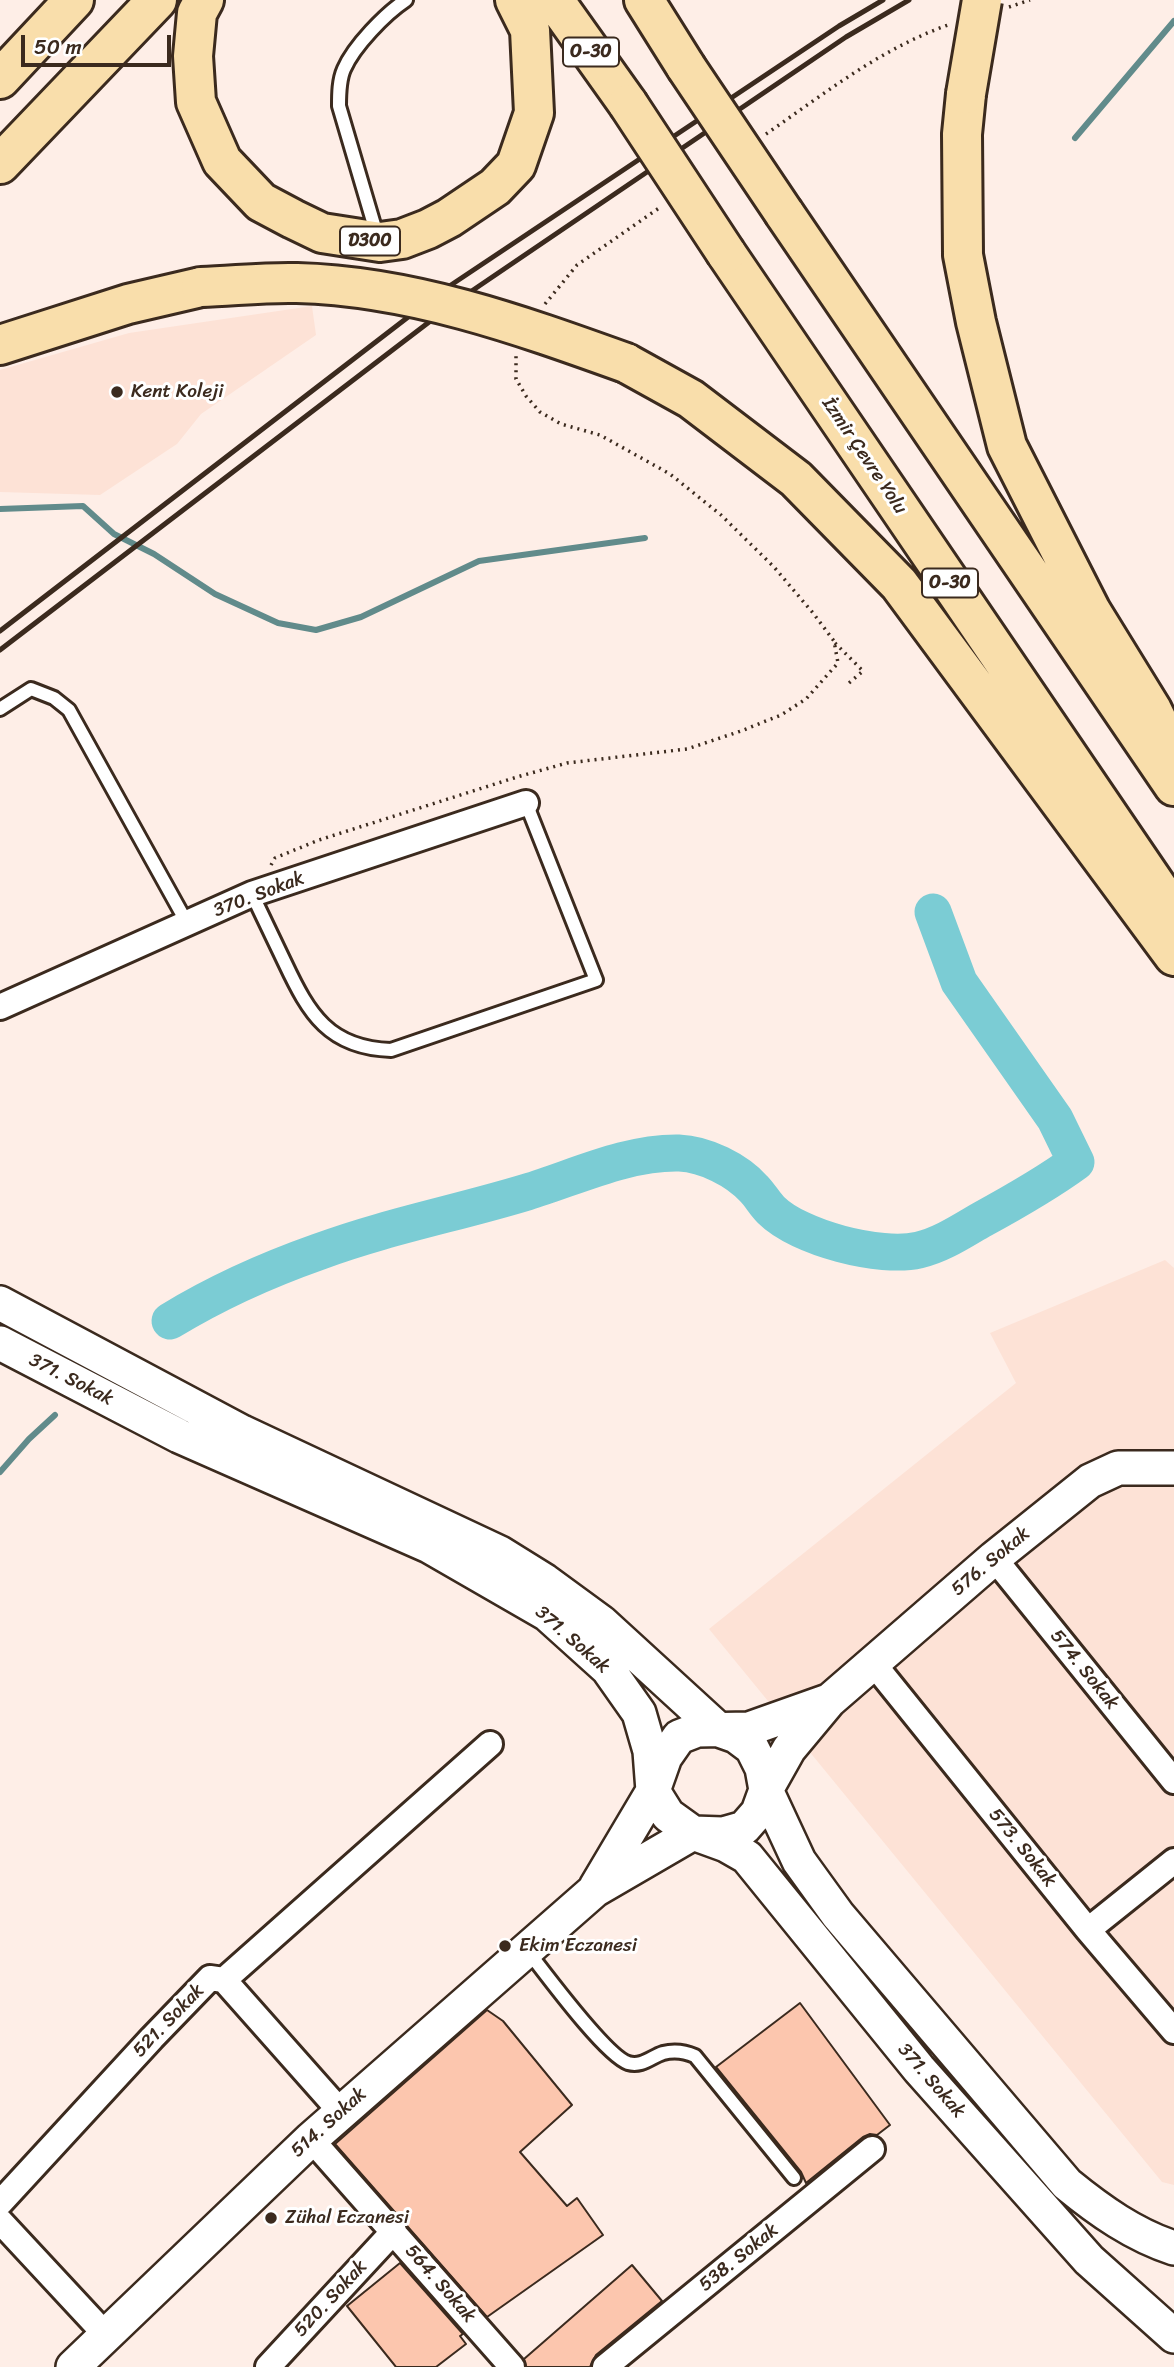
<!DOCTYPE html>
<html>
<head>
<meta charset="utf-8">
<style>
  body { margin:0 }
  #map { position:relative; width:1174px; height:2367px; overflow:hidden; background:#feeee7; font-family:Sriracha,sans-serif }
  canvas { display:block }
  .scale { position:absolute; left:21px; top:35px; width:150px; height:32px; box-sizing:border-box; border:4px solid #3b2a1e; border-top:0; padding-left:9px; font-size:21px; line-height:24px; white-space:nowrap; color:#3b2a1e; -webkit-text-stroke:5px #fff; paint-order:stroke }
</style>
</head>
<body>
<div id="map">
<canvas width="1174" height="2367"></canvas>
<div class="scale">50 m</div>
</div>
<script>
const context = document.querySelector('canvas').getContext('2d');
context.lineJoin = 'round';
function fillPath(path, color) { context.fillStyle = color; context.fill(path, 'evenodd'); }
function strokePath(path, color, width, dash) { context.strokeStyle = color; context.lineWidth = width; context.lineCap = dash ? 'butt' : 'round'; context.setLineDash(dash || []); context.stroke(path); }
function write(font, color, halo, rows, align = 'center') {
  context.font = font + ' Sriracha,sans-serif'; context.lineWidth = 6; context.setLineDash([]); context.textBaseline = 'middle'; context.strokeStyle = halo; context.fillStyle = color; for (const [text, x, y, turn = 0] of rows) {
    context.save(); context.translate(x, y); context.rotate((+turn || 0) * Math.PI / 180); context.textAlign = isNaN(turn) ? turn : align; if (halo) context.strokeText(text, 0, 0); context.fillText(text, 0, 0); context.restore();
  }
}
fillPath(new Path2D(`
  M312 306 316 335 201 414 177 444 100 495 0 492V370L129 333Z
  M1165 1260 1174 1268V2185L1162 2182 709 1629 1016 1383 990 1333Z`), '#fde2d6');
strokePath(new Path2D(`
  M1075 138 1174 21
  M0 509 83 506 114 534 154 554 215 594 278 623 316 630 361 617 479 561 645 538
  M0 1472 29 1439 55 1415`), '#618b8b', 6);
strokePath(new Path2D(`
  M170 1321C216 1293 267 1270 318 1252 385 1227 458 1213 527 1192 576 1177 627 1152 679 1153 705 1154 737 1170 754 1189 760 1195 764 1203 771 1210 799 1238 880 1259 919 1250 941 1245 962 1231 981 1220 1014 1202 1046 1184 1076 1162L1055 1119 959 982 933 912`), '#7bccd4', 37);
const building = new Path2D(`
  M800 2003 890 2125 877 2135 870 2134 863 2137 806 2183 801 2172 716 2067Z
  M487 2010 503 2021 572 2105 520 2152 567 2206 577 2198 603 2235 487 2317 335 2144Z
  M400 2263 463 2334 460 2336 466 2344 436 2367H396L347 2306Z
  M632 2265 662 2301 596 2355 590 2367H526L524 2359Z`);
fillPath(building, '#fcc6ae');
strokePath(building, '#3b2a1e', 2);
const lane = new Path2D(`
  M377 235 339 106C339 94 339 80 344 69 354 46 385 14 406 0
  M0 709 31 689 54 698 69 710 187 923
  M252 894C263 917 274 940 285 963 309 1014 329 1048 391 1050L596 980 526 803
  M527 1950C545 1973 605 2055 628 2063 642 2067 651 2057 663 2053 674 2050 686 2052 695 2056L794 2178`);
const street = new Path2D(`
  M0 1007 252 894 526 803
  M994 1558 1174 1781
  M873 1663 1088 1930 1174 2031
  M1088 1930 1174 1861
  M224 1980 490 1744
  M311 2139 512 2367
  M0 2203 152 2038 210 1978 224 1980 341 2112
  M0 2221 105 2334
  M268 2367 394 2231
  M605 2367 872 2149`);
const secondary = new Path2D(`
  M0 1303 242 1432 500 1553 545 1581 601 1622 719 1730 736 1736 752 1748 762 1768 766 1790 799 1861 838 1915 1067 2184C1100 2211 1134 2235 1174 2248
  M0 1343 179 1436 429 1546 547 1614 608 1669 639 1713 650 1751 653 1791 668 1815 693 1833 726 1845 747 1857 919 2069 1089 2260 1174 2336
  M596 1887 653 1791 665 1757 679 1737 697 1730 749 1729 828 1701
  M73 2367 311 2139 595 1890 693 1833 723 1834 744 1828 758 1812 766 1790 789 1749 829 1701 994 1558 1090 1481 1118 1468H1174`);
const highway = new Path2D(`
  M204 0 197 13 193 56 196 102 222 161 261 202 293 219 322 233 380 242 402 239 428 229 449 218 495 187 516 165 534 113 530 30 515 0
  M554 0 628 104
  M644 0 686 67
  M0 79 74 0
  M966 94 962 134 963 255 976 322 1007 446 1091 611 1152 710 1174 755
  M0 164 157 0
  M784 213 1174 786
  M726 253 1174 912
  M0 345 128 304 201 287
  M626 363 691 399 796 479 899 584 1174 956`);
strokePath(lane, '#3b2a1e', 18);
strokePath(street, '#3b2a1e', 30);
strokePath(secondary, '#3b2a1e', 38);
strokePath(highway, '#3b2a1e', 44);
strokePath(new Path2D(`
  M1009 7 1030 0
  M766 134C824 94 880 49 948 25
  M545 304 577 265 662 206
  M835 643 863 671 849 683
  M271 865 275 858 319 840 517 777 567 763 687 749 741 731 781 715 806 699 838 663 834 641 813 613 774 567 721 515 670 474 600 435 561 424 540 412 526 396 516 379V356`), '#3b2a1e', 3.5, [2, 5]);
strokePath(lane, '#fff', 12);
strokePath(street, '#fff', 24);
strokePath(secondary, '#fff', 33);
strokePath(highway, '#f9deab', 38);
strokePath(new Path2D(`
  M0 631 442 291 839 26 883 0
  M0 650 454 303 846 37 909 0`), '#3b2a1e', 5);
const highwayBridge = new Path2D(`
  M686 67 784 213
  M966 94 982 0
  M628 104 726 253
  M201 287C233 286 265 282 297 283 412 286 520 325 626 363`);
strokePath(highwayBridge, '#3b2a1e', 44, []);
strokePath(highwayBridge, '#f9deab', 38);
for (const [x, y, r, color] of [
  [117,392,7,"#3b2a1e"],
  [505,1946,7,"#3b2a1e"],
  [271,2218,7,"#3b2a1e"]
]) { const dot = new Path2D(); dot.arc(x, y, r, 0, 2 * Math.PI); context.fillStyle = color; context.fill(dot); strokePath(dot, '#fff', 2.5); }
for (const [x, y, w] of [
  [591,52,56],
  [370,241,60],
  [950,583,56]
]) { const box = new Path2D(); box.roundRect(x - w / 2, y - 14.5, w, 29, 5); context.fillStyle = '#fff'; context.fill(box); strokePath(box, '#3b2a1e', 2); }
write('bold 18px', '#3b2a1e', null, [
  ["O-30",591,52],
  ["D300",370,241],
  ["O-30",950,583]
]);
write('19px', '#3b2a1e', '#fff', [
  ["Kent Koleji",131,392],
  ["Ekim Eczanesi",519,1946],
  ["Zühal Eczanesi",285,2218]
], 'left');
write('19px', '#3b2a1e', '#fff', [
  ["İzmir Çevre Yolu",864,456,56],
  ["370. Sokak",259,895,-21],
  ["371. Sokak",71,1380,27],
  ["576. Sokak",991,1562,-40],
  ["371. Sokak",572,1640,41],
  ["574. Sokak",1084,1670,51],
  ["573. Sokak",1022,1848,51],
  ["521. Sokak",169,2021,-46],
  ["371. Sokak",931,2081,49],
  ["514. Sokak",329,2123,-42],
  ["538. Sokak",739,2258,-39],
  ["564. Sokak",440,2284,49],
  ["520. Sokak",331,2299,-47]
]);
</script>
</body>
</html>
